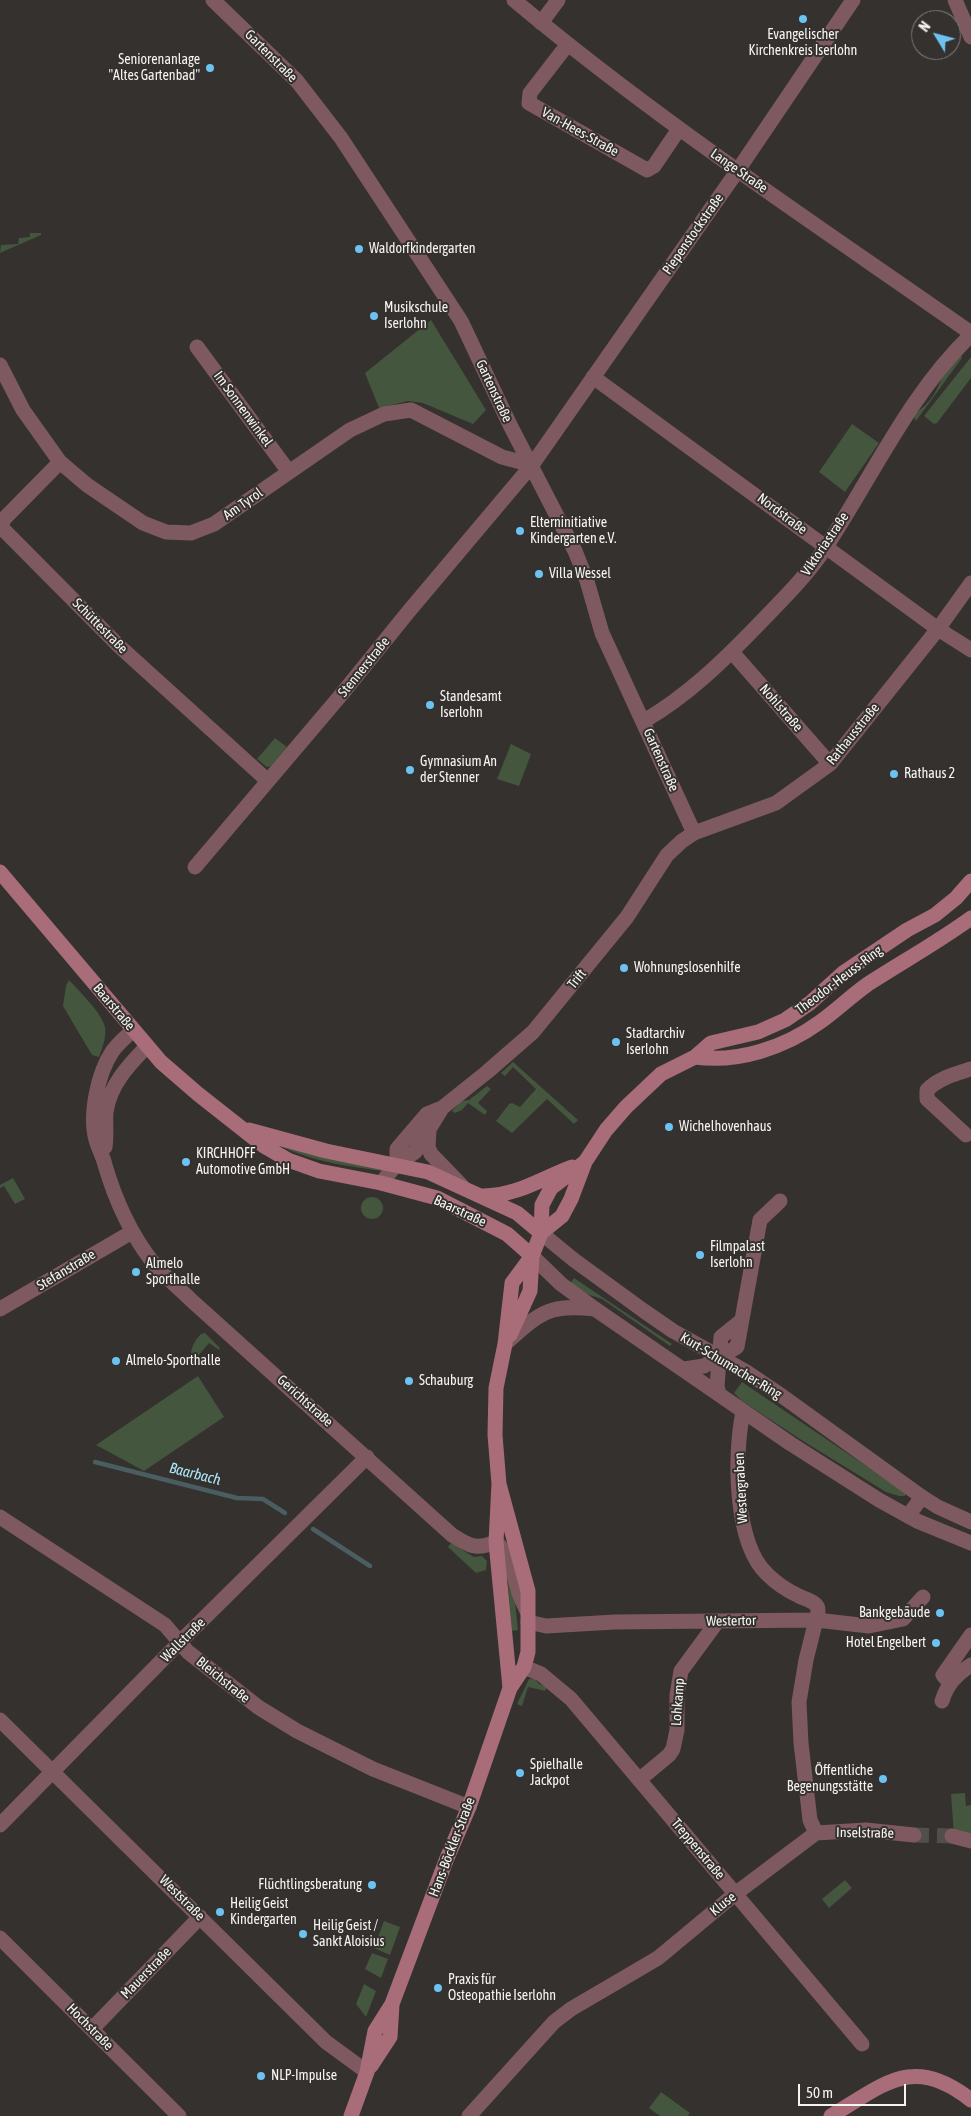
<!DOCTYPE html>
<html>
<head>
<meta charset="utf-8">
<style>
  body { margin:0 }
  #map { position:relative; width:971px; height:2116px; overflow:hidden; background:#34312e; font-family:"Asap Condensed",sans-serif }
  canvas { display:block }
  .north { position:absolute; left:911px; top:10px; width:50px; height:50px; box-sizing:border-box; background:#34312e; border:1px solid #827f7c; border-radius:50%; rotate:307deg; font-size:14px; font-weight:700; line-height:20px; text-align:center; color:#f6f4f2 }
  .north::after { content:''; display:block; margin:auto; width:18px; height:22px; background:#6cc3f2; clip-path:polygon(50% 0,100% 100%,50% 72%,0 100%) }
  .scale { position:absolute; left:798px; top:2084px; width:108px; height:22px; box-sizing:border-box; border:2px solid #f6f4f2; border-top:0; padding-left:6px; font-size:15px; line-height:18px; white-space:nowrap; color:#f6f4f2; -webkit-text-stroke:4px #34312e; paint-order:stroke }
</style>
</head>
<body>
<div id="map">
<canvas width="971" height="2116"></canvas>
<div class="north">N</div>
<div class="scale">50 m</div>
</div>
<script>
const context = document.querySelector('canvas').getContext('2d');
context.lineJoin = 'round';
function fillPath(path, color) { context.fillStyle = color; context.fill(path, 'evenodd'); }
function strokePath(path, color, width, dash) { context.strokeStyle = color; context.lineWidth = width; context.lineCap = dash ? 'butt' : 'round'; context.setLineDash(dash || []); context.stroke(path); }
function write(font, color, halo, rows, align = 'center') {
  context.font = font + ' "Asap Condensed",sans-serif'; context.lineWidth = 4; context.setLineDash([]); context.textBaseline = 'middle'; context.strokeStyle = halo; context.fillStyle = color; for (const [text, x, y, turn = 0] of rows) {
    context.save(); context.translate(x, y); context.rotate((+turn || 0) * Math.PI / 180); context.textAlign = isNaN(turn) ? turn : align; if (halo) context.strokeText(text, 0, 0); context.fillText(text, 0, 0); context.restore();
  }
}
fillPath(new Path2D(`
  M30 233H41V235L0 253 1 245 18 244 19 238 30 237Z
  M431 320 486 410 473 424 423 403 408 401 379 408 365 373Z
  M961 354 962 358 916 421 913 415 915 412C927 409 942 384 943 372Z
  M971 357V378L937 423 934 424 924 416Z
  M852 424 879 443 845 492 819 472Z
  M275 738 287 747 271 766 267 767 257 759Z
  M511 744 531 754 519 786 497 779Z
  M69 980C79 991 102 1013 105 1027 107 1036 102 1049 99 1057L92 1055 63 1006 66 986Z
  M513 1062 578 1120 574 1124 547 1099 512 1133 496 1121 509 1104 512 1103 520 1107 536 1089 513 1067 505 1076 501 1073Z
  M487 1086 491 1089 478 1103 487 1111 485 1115 468 1103 462 1110 455 1113 452 1111 461 1101 469 1100Z
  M270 1141 324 1158 382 1168V1171C340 1165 308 1161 270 1141Z
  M13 1178 25 1199 15 1204 4 1186 0 1188V1185Z
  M361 1208a11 11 0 1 1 22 0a11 11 0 1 1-22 0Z
  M574 1278 672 1344 670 1346 602 1299 583 1293 569 1285Z
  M205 1333 220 1348 219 1350 209 1343 198 1356 206 1362 202 1366H194C187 1355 193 1342 201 1334Z
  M198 1376 224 1417 144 1471 96 1445Z
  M742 1382 906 1493 905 1496H899L886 1492 803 1441 742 1401 734 1393Z
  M451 1543 474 1557 482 1556 487 1561 486 1570 476 1573 448 1547Z
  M507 1572 513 1583 518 1630 512 1631Z
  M529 1679H535L539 1684 547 1687 545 1691 528 1687 522 1706 517 1704Z
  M965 1793 966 1806 971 1805V1840L954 1835 951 1794Z
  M845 1880 852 1888 829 1908 822 1899Z
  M384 1921 400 1927 390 1955 374 1948Z
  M372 1953 388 1959 381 1978 365 1969Z
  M364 1984 376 1991 366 2017 356 2004Z
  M661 2092 690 2113 688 2116H660L649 2108Z`), '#44563e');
strokePath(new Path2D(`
  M95 1462 237 1498 263 1499 285 1513
  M313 1529 370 1566`), '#4a5e62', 4.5);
strokePath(new Path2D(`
  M914 1835 952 1836`), '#514e4b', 15, [15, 8]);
strokePath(new Path2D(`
  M213 0 297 81 341 138 461 321 510 425 575 551 587 581 602 633 694 833
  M514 0C658 121 817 225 971 333
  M955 0 971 37
  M541 23 558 0
  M568 44 530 93 529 103 647 170 654 166 679 129
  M197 347 289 472
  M0 365 23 410 60 462 87 485 143 523 166 532 191 533 214 524 350 430 384 414 411 410 502 457 532 465
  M593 377 938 629 971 650
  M60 462 4 519 1 527 119 646 268 781
  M732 652 830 764
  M644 721C687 696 722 662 756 627 781 601 806 577 826 547 872 477 910 393 971 335
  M195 867 341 695 409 611 532 465 738 170 853 0
  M133 1030C126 1037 117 1044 112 1052 98 1073 89 1115 96 1140 98 1148 103 1156 105 1165 115 1199 129 1231 151 1260 162 1275 178 1287 191 1300L452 1535C469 1546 476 1550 496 1542 513 1558 512 1571 519 1593 521 1599 524 1605 527 1611
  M429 1130 428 1147 431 1154 462 1186
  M966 1135 927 1099V1090C939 1078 955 1074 971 1069
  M105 1147C107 1135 105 1123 106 1112 110 1084 129 1065 147 1046
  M397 1164V1149L427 1114 442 1108 487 1072 533 1032 627 917 667 855 682 841 694 833 776 803 830 764 938 629 971 583
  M381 1183 397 1164 415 1152 442 1108
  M0 1309 132 1232
  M506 1343C541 1312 548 1304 595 1309
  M684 1369 704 1366 737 1347 760 1220 780 1201
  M719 1394 717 1386 721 1337 742 1320
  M743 1412C734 1454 734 1543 767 1574 776 1583 788 1591 799 1596 804 1599 812 1600 816 1605 818 1607 818 1608 818 1612L806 1660 799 1702 801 1743 810 1820 816 1833
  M908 1516 922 1497
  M0 1517 165 1625 188 1652 258 1707 297 1731 373 1769 469 1807
  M528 1622 546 1626 615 1622 816 1620 869 1626 903 1619 923 1597
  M524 1667 541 1674 571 1699 862 2044
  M950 1683 943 1675 971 1635
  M942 1701C947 1684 957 1674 971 1665
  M0 1720 326 2042 367 2072
  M639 1780 669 1755 673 1749 677 1730V1695L681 1671 717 1622
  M0 1825 180 1642 367 1457
  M816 1833 866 1830 914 1835
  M952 1836 971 1841
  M0 1938 179 2116
  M92 2029 200 1917
  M469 2116 554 2022 571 2009 658 1958 735 1894 816 1833`), '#7e595f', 15);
strokePath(new Path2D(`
  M541 1233 574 1260 644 1311 673 1331 745 1371 782 1396 922 1497 938 1507 971 1522
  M532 1256 561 1284 595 1309 791 1444 879 1500 917 1521 971 1543`), '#7e595f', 15);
strokePath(new Path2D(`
  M0 872 161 1062 198 1094 264 1146 288 1160 319 1171 381 1183 437 1198 507 1234 532 1256
  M695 1057C738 1063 784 1048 820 1022 837 1010 851 996 868 984 902 962 938 942 971 918
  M249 1130 326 1151 428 1172 517 1213 541 1233
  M483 1196C519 1195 540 1179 572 1167
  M541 1233 562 1216 571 1199 585 1162 606 1130 626 1107 661 1074 695 1057 711 1043 758 1032 785 1020 810 1003 843 973 907 930 935 915 956 898 971 881
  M510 1335 530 1291 532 1256
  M510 1688 496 1542 499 1484 495 1435 496 1388 505 1344 512 1283 532 1256 541 1233 542 1205 551 1188 585 1162
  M371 2066 390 2037 392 2005
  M351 2116 367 2072 375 2031 392 2004 447 1858 469 1807 510 1688 524 1667 528 1652V1591L499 1484
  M831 2116C885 2084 913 2054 971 2100`), '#a86d78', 15);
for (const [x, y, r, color] of [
  [803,19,5,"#6cc3f2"],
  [210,68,5,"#6cc3f2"],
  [359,249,5,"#6cc3f2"],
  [374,316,5,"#6cc3f2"],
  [520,531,5,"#6cc3f2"],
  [539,574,5,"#6cc3f2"],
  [430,705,5,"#6cc3f2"],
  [410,770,5,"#6cc3f2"],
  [894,774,5,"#6cc3f2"],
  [624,968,5,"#6cc3f2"],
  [616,1042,5,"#6cc3f2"],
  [669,1127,5,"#6cc3f2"],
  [186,1162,5,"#6cc3f2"],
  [700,1255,5,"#6cc3f2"],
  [136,1272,5,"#6cc3f2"],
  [116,1361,5,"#6cc3f2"],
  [409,1381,5,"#6cc3f2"],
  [940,1613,5,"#6cc3f2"],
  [936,1643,5,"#6cc3f2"],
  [520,1773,5,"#6cc3f2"],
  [883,1779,5,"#6cc3f2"],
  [372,1885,5,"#6cc3f2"],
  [220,1912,5,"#6cc3f2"],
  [303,1934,5,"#6cc3f2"],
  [438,1988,5,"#6cc3f2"],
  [261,2076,5,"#6cc3f2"]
]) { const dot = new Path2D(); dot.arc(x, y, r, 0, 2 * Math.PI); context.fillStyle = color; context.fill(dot); strokePath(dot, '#34312e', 2); }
write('14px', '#f6f4f2', '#34312e', [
  ["Evangelischer",803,35,"center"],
  ["Kirchenkreis Iserlohn",803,51,"center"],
  ["Seniorenanlage",200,60,"right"],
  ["\"Altes Gartenbad\"",200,76,"right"],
  ["Waldorfkindergarten",369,249],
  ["Musikschule",384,308],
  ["Iserlohn",384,324],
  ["Elterninitiative",530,523],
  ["Kindergarten e.V.",530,539],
  ["Villa Wessel",549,574],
  ["Standesamt",440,697],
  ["Iserlohn",440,713],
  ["Gymnasium An",420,762],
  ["der Stenner",420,778],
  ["Rathaus 2",904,774],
  ["Wohnungslosenhilfe",634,968],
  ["Stadtarchiv",626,1034],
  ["Iserlohn",626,1050],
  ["Wichelhovenhaus",679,1127],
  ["KIRCHHOFF",196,1154],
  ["Automotive GmbH",196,1170],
  ["Filmpalast",710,1247],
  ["Iserlohn",710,1263],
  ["Almelo",146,1264],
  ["Sporthalle",146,1280],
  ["Almelo-Sporthalle",126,1361],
  ["Schauburg",419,1381],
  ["Bankgebäude",930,1613,"right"],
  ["Hotel Engelbert",926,1643,"right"],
  ["Spielhalle",530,1765],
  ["Jackpot",530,1781],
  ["Öffentliche",873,1771,"right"],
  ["Begenungsstätte",873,1787,"right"],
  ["Flüchtlingsberatung",362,1885,"right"],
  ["Heilig Geist",230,1904],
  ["Kindergarten",230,1920],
  ["Heilig Geist /",313,1926],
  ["Sankt Aloisius",313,1942],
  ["Praxis für",448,1980],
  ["Osteopathie Iserlohn",448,1996],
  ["NLP-Impulse",271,2076]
], 'left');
write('14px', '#f6f4f2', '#34312e', [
  ["Gartenstraße",271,56,45],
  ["Van-Hees-Straße",580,132,29],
  ["Lange Straße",739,171,35],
  ["Piepenstockstraße",693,234,-55],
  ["Gartenstraße",494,391,65],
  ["Im Sonnenwinkel",243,409,54],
  ["Am Tyrol",243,504,-35],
  ["Nordstraße",782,514,37],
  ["Viktoriastraße",825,544,-56],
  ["Schüttestraße",100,626,45],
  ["Stennerstraße",364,667,-51],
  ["Nohlstraße",781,708,49],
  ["Rathausstraße",853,734,-51],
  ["Gartenstraße",661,760,66],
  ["Trift",577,979,-51],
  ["Theodor-Heuss-Ring",839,980,-37],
  ["Baarstraße",114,1007,50],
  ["Baarstraße",460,1211,25],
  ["Stefanstraße",66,1270,-31],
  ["Kurt-Schumacher-Ring",731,1366,31],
  ["Gerichtstraße",305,1401,42],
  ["Westergraben",741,1488,-93],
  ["Westertor",731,1621,-1],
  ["Wallstraße",183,1640,-45],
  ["Bleichstraße",223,1680,39],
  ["Lohkamp",678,1702,-86],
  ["Inselstraße",865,1833,1],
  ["Hans-Böckler-Straße",452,1847,-69],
  ["Treppenstraße",698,1849,50],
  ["Weststraße",182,1898,45],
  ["Kluse",723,1904,-39],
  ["Mauerstraße",146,1973,-46],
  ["Hochstraße",90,2027,45]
]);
write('italic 15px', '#ade8fa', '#34312e', [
  ["Baarbach",195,1474,14]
]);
</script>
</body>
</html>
